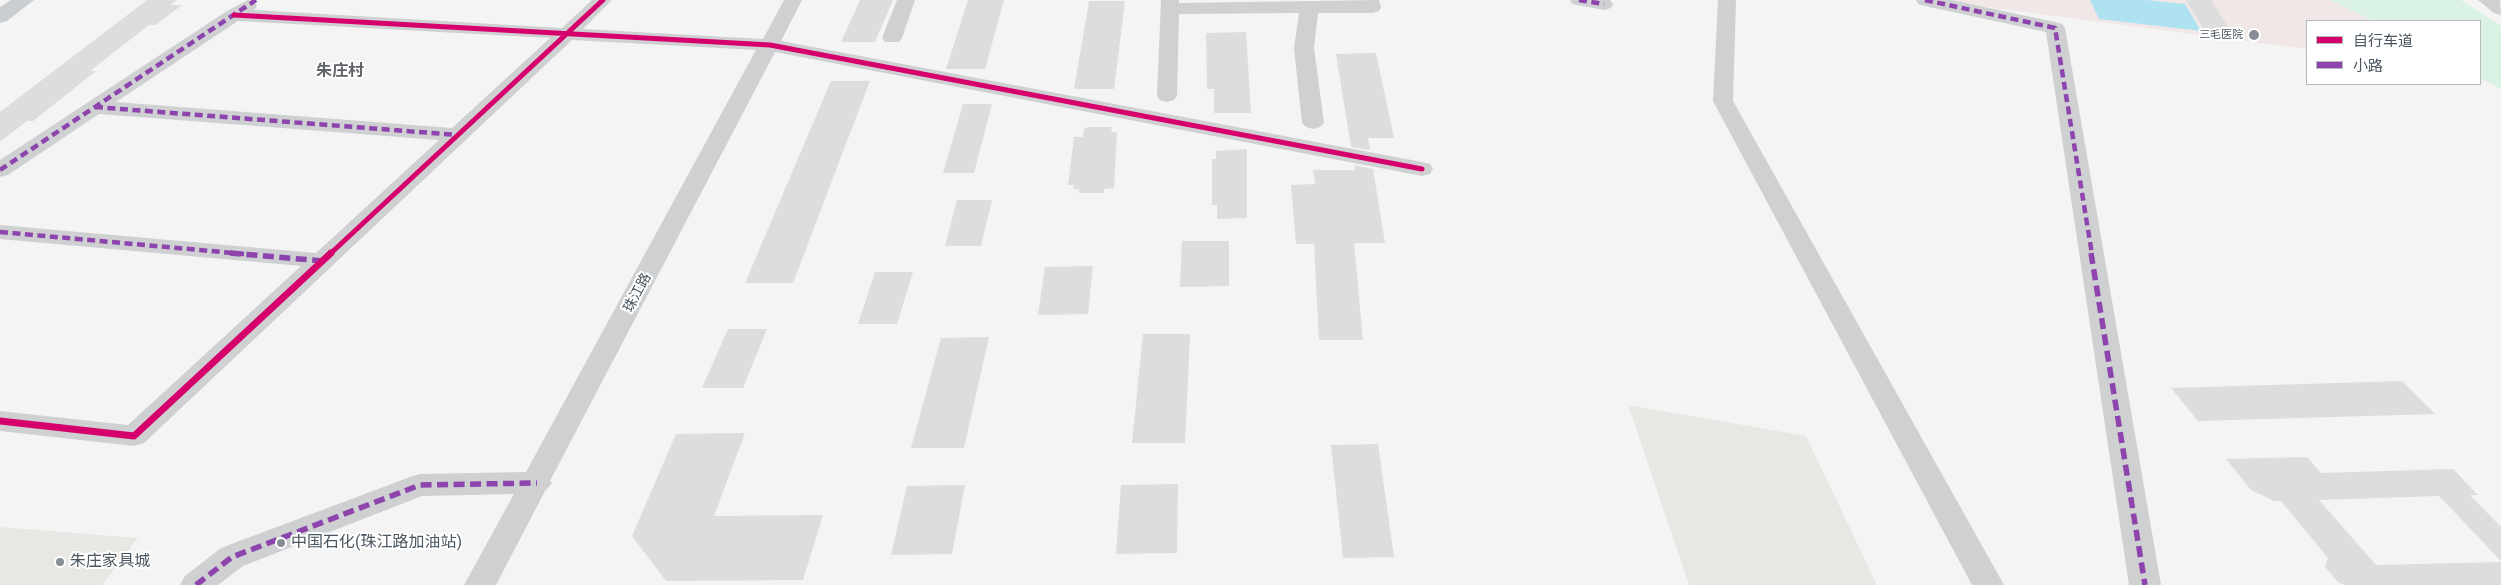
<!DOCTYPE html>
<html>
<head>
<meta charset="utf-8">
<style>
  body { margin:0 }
  #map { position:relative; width:2501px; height:585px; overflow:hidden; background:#f4f4f4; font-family:Roboto,"Noto Sans SC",sans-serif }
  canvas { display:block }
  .legend { position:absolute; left:2306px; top:20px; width:175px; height:65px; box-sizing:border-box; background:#fff; border:1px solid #b7bbc0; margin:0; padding:6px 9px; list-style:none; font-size:15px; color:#4a5661 }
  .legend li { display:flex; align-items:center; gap:10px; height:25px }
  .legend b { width:25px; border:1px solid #b7bbc0 }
</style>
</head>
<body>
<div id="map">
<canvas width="2501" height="585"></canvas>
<ul class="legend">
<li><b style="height:6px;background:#d6006c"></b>自行车道</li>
<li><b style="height:6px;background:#8e44ad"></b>小路</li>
</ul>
</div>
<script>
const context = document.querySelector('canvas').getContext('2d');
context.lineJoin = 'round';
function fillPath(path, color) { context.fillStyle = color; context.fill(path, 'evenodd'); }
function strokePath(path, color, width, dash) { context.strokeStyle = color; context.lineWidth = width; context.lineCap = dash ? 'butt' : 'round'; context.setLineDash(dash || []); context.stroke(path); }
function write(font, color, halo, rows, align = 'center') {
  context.font = font + ' Roboto,"Noto Sans SC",sans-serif'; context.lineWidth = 4; context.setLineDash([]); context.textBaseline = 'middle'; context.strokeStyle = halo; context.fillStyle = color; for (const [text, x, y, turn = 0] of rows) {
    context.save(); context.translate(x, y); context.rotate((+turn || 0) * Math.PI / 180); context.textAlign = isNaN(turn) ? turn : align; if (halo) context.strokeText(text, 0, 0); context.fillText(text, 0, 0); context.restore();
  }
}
fillPath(new Path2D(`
  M1628 405 1806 436 1877 585H1689Z
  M0 527 138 538 102 585H0Z`), '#e8e7e3');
fillPath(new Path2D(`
  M1947 0H2329L2373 21H2307V49L1947 2Z`), '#f1e7e6');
fillPath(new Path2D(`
  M2330 0H2461L2501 26V89L2480 78V21H2375Z`), '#d9f2e3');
fillPath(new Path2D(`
  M2090 0H2146L2185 4 2201 31 2099 19Z`), '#aee2f0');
fillPath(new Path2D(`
  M147 0H177L170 5H182L156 25H149L90 71H96L33 121H27L0 142V112Z
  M860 0H893L875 42H841Z
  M968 0H1004L985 69H946Z
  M2186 0H2211L2233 35 2205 32Z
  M1089 1H1125L1114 89H1074Z
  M1246 32 1251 113H1214V89H1207L1206 33Z
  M1376 53 1394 138H1368L1370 150 1351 147 1336 54Z
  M831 81H870L793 283H745Z
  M963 104H992L974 173H943Z
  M1088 127H1112L1111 132H1117L1114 188 1104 189V193H1079V189H1073L1074 185H1068L1074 137H1083L1084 129Z
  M1247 149V218L1217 219V205H1212V159H1216V151Z
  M1354 165 1373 169 1385 243H1354L1363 340H1319L1314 244H1296L1291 185 1315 184 1313 170H1355Z
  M957 200H992L981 246H945Z
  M1182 241H1229V286L1180 287Z
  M1093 266 1088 314 1038 315 1045 267Z
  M875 272H913L897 324H858Z
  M728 329H767L743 388H702Z
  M1143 334H1190L1185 443H1132Z
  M989 337 964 448H911L941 338Z
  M2402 381 2435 414 2198 421 2171 388Z
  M745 433 714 516 823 515 803 580 666 581 632 536 676 434Z
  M1378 444 1394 557 1343 558 1331 445Z
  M2307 457 2321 473 2453 469 2478 495H2470L2501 527V561L2439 496 2319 500 2376 565 2501 562V585H2344L2338 582 2325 567 2328 558 2281 501H2274L2251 490 2226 459Z
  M1178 484 1177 553 1116 554 1121 485Z
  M965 485 952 554 891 555 907 486Z`), '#ddddde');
fillPath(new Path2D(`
  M248 0 255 2 257 6 254 10 562 28 592 0H612L583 29 763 39 784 0H802L781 41 1422 162 1430 164 1433 169 1430 174 1422 176 775 52 550 481 552 483 545 491 496 585H464L514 494 422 496 243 566 218 585H180L185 576 221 548 410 477 420 474 526 472 756 50 572 40 144 443 134 446 0 431V411L128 425 301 266 0 239V225L316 253 439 140 99 114 8 175 0 177V160L227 11ZM238 21 550 38 452 128 116 102Z
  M897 0H915L902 38 899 42H885L882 38Z
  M1161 0H1179V3L1379 0 1381 7 1379 11 1372 13H1318L1314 48 1324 123 1320 127 1313 129 1306 127 1302 123 1294 48 1299 13 1179 14 1177 96 1174 100 1167 102 1160 100 1157 96Z
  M1570 0H1610L1613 4 1611 8 1604 10 1572 4Z
  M1718 0H1736L1733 101 2004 585H1972L1713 101Z
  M1916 0H1951L2055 22 2062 24 2065 28 2161 585H2129L2046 32 1925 6 1918 4Z
  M2478 0H2500L2501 15 2494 13Z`), '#ced0d2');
fillPath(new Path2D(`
  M11 0H34L7 21 0 23V7Z`), '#caced1');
strokePath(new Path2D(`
  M1579 0 1604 4
  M1925 0 2055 28 2092 254
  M95 107 458 135
  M0 170 256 0
  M0 232 244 254`), '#8e44ad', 4.5, [8, 4.5]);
strokePath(new Path2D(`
  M230 253 323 261
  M2091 253 2145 585
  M196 585 232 557 420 485 537 483`), '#8e44ad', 5.5, [11, 5.5]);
strokePath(new Path2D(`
  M234 15 770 45 1422 169
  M330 254 603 0`), '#d6006c', 5);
strokePath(new Path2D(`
  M0 421 134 436 331 253`), '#d6006c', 7);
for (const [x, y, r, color] of [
  [2254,35,6,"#868d94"],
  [281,543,5,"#868d94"],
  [60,562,5,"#868d94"]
]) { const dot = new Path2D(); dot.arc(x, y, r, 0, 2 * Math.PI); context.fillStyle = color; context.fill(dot); strokePath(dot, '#fff', 2); }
write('11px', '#4a5661', '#fff', [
  ["三毛医院",2243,35]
], 'right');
write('14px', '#4a5661', '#fff', [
  ["珠江路",638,293,-62]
]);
write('bold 16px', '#5f6368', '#fff', [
  ["朱庄村",340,72]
]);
write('16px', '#4a5661', '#fff', [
  ["中国石化(珠江路加油站)",291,543],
  ["朱庄家具城",70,562]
], 'left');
</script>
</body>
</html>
